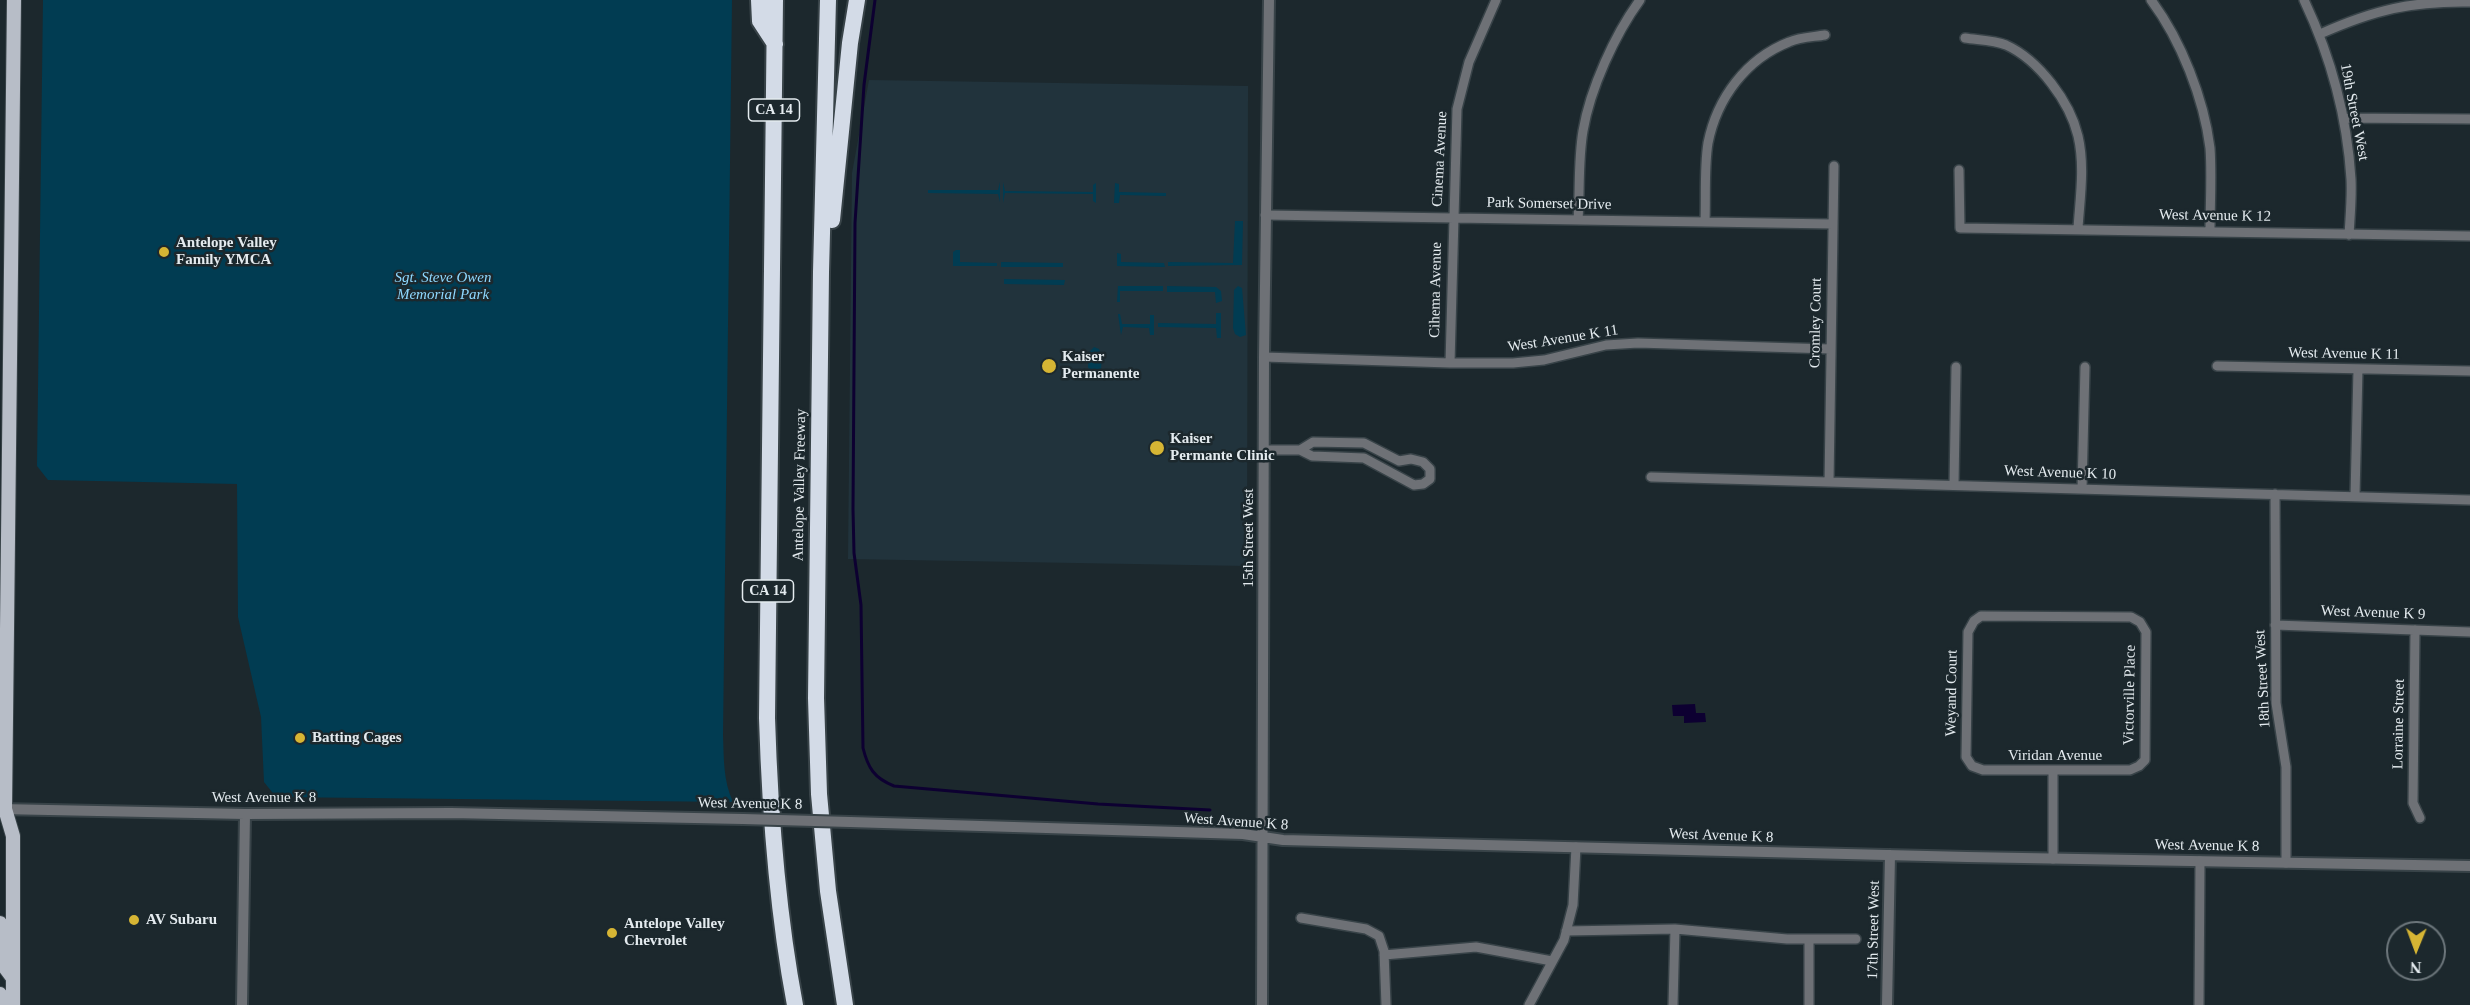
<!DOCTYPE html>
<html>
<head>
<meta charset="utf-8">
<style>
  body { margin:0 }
  #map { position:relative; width:2470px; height:1005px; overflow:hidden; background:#1c282d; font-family:Georgia,serif }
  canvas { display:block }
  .north { position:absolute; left:2386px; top:921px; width:60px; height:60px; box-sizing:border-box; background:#1c282d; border:2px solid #6c767b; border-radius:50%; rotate:181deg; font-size:16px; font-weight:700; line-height:24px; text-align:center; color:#e4ebef }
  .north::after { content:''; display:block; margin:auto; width:21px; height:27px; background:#d6b534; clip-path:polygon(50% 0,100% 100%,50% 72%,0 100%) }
</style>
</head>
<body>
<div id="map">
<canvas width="2470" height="1005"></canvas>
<div class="north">N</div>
</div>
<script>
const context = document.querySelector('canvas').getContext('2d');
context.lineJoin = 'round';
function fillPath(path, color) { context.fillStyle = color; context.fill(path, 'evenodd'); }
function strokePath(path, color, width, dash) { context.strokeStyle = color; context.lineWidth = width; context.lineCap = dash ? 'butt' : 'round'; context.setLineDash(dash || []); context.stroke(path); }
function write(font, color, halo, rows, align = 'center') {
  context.font = font + ' Georgia,serif'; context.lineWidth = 5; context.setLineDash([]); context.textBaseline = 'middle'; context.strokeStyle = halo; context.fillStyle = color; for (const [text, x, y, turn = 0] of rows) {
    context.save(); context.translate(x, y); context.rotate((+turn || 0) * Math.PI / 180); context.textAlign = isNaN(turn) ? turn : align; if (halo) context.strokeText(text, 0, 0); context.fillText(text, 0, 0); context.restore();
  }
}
fillPath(new Path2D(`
  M869 80 1248 86 1247 566 848 559 852 173Z`), '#21333c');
fillPath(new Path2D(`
  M43 0H732L723 735C724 759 723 780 733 802L276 797 264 782 261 717 238 617 237 484 48 480 37 466Z
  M1000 182V202L998 194 928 193V190H998Z
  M1003 182 1005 191 1093 192V185L1096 183V203L1093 201V194L1005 193 1003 203Z
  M1115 183 1119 184V192L1166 193V196L1120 195 1119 203H1114Z
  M1235 221H1243L1242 265 1168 266V262L1233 263Z
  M956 250H960V262L997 263V266H953V252Z
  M1117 253 1121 254V262L1164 263 1165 267 1117 266Z
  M1001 262 1063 263V267H1001Z
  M1004 279 1065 280 1064 285 1004 284Z
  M1118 286H1163V291H1120V302H1117Z
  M1167 286 1216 287 1221 291 1222 301 1216 303 1215 292H1167Z
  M1238 286 1242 288 1246 335 1240 337 1235 334 1233 328 1234 290Z
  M1216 313H1221V338H1217L1216 328 1158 327V323L1216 324Z
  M1118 314H1120L1122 324H1150V315H1154V335H1150L1149 328 1123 327 1121 335Z
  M1094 347 1099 349 1102 356 1101 369 1096 373 1091 372 1088 367 1089 352Z`), '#013c52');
fillPath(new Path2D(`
  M1695 704 1696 713H1705L1706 722 1684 723V716H1673L1672 705Z`), '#0d0031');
strokePath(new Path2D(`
  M875 0 864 85 855 223 853 509 854 553 861 605 863 748C868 768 874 778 894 786L1098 804 1210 810`), '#0d0031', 3);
const minor = new Path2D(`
  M2151 0C2181 40 2204 99 2210 148 2212 175 2210 204 2210 231
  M2304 0C2331 57 2347 115 2351 179 2352 197 2350 217 2349 235
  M2320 34C2374 10 2411 1 2470 2
  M1965 38C1978 40 1994 40 2006 45 2039 60 2070 102 2078 136 2085 166 2080 198 2078 228
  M2343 118 2470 119
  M1959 170 1960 228 2470 236
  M1265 215 1833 224
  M1578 220C1580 191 1578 160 1583 131 1590 89 1615 34 1640 0
  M1705 222C1706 196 1704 168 1708 143 1717 98 1746 59 1789 42 1800 37 1813 37 1825 35
  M1264 357 1450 363H1513L1544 360 1606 345 1638 343 1830 349
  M1450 363 1457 109 1469 62 1496 0
  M2217 366 2470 371
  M1264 450H1300L1312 456 1364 458 1414 485 1423 484 1430 479V469L1423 462 1411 459 1399 461 1364 443 1313 442 1300 450
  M1651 477 2469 500
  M1829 482 1834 166
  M1954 485 1956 367
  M2082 489 2085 367
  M2275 494 2276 703 2286 767V863
  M2355 496 2358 369
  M1981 616 2131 617 2140 622 2146 632 2145 760 2139 766 2130 770H1983L1972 766 1966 757 1968 632 1974 621Z
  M2275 625 2470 632
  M2415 630 2413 803 2420 818
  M2053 859V772
  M1301 918 1366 929 1379 936 1384 951 1386 1005
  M1566 931 1675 929 1787 939H1856
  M1384 955 1476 947 1552 961
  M1529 1005 1564 940 1573 905 1576 847
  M1673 1005 1675 929
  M1809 1005V939
  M2199 1005 2200 861`);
const tertiary = new Path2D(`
  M0 809 245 814 451 813 743 819
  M850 822 1243 834 1283 840 1967 857 2470 866
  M242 1005 245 814
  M1262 1005 1264 357 1269 0
  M1887 1005 1890 855`);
const primary = new Path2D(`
  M0 923 4 966 12 977
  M0 994 2 1005
  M13 1005V836L5 809 14 0`);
const motorway = new Path2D(`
  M759 0 760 21 775 44
  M775 0 767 718C770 815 777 910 795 1005
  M828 0 821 272 816 698 819 794 828 891 845 1005
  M832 220 850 43 857 0`);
strokePath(minor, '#384348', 12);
strokePath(tertiary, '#384348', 14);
strokePath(primary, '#384348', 16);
strokePath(motorway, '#384348', 20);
strokePath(minor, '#6e7176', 9);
strokePath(tertiary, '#6e7176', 10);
strokePath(primary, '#b7bdc7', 14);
strokePath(motorway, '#d3dbe7', 16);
const tertiaryBridge = new Path2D(`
  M743 819 850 822`);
strokePath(tertiaryBridge, '#384348', 14, []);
strokePath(tertiaryBridge, '#6e7176', 10);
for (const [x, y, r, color] of [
  [164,252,6,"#d6b534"],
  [1049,366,8,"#d6b534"],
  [1157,448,8,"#d6b534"],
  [300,738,6,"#d6b534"],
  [134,920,6,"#d6b534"],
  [612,933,6,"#d6b534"]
]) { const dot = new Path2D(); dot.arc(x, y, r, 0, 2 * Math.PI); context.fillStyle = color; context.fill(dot); strokePath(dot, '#1c282d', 2); }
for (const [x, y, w] of [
  [774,110,51],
  [768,591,51]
]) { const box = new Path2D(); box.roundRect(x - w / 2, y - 11, w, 22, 4.5); context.fillStyle = '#1c282d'; context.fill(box); strokePath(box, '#e4ebef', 1.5); }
write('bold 14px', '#e4ebef', null, [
  ["CA 14",774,110],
  ["CA 14",768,591]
]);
write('15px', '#e4ebef', '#1c282d', [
  ["19th Street West",2354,112,79],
  ["Cinema Avenue",1440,159,-87],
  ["Park Somerset Drive",1549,204,1],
  ["West Avenue K 12",2215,216,1],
  ["Cihema Avenue",1436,290,-89],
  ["Cromley Court",1816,323,-89],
  ["West Avenue K 11",1563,339,-9],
  ["West Avenue K 11",2344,354,1],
  ["West Avenue K 10",2060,473,2],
  ["Antelope Valley Freeway",800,485,-89],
  ["15th Street West",1249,538,-90],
  ["West Avenue K 9",2373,613,2],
  ["18th Street West",2263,679,-93],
  ["Weyand Court",1952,693,-89],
  ["Victorville Place",2130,695,-89],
  ["Lorraine Street",2399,724,-89],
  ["Viridan Avenue",2055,756],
  ["West Avenue K 8",264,798],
  ["West Avenue K 8",750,804,1],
  ["West Avenue K 8",1236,822,4],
  ["West Avenue K 8",1721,836,2],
  ["West Avenue K 8",2207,846,1],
  ["17th Street West",1874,930,-89]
]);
write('bold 15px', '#e4ebef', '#1c282d', [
  ["Antelope Valley",176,243],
  ["Family YMCA",176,260],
  ["Kaiser",1062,357],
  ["Permanente",1062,374],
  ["Kaiser",1170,439],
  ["Permante Clinic",1170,456],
  ["Batting Cages",312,738],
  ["AV Subaru",146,920],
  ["Antelope Valley",624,924],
  ["Chevrolet",624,941]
], 'left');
write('italic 15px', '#8ed8ff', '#1c282d', [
  ["Sgt. Steve Owen",443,278],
  ["Memorial Park",443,295]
]);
</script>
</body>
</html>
